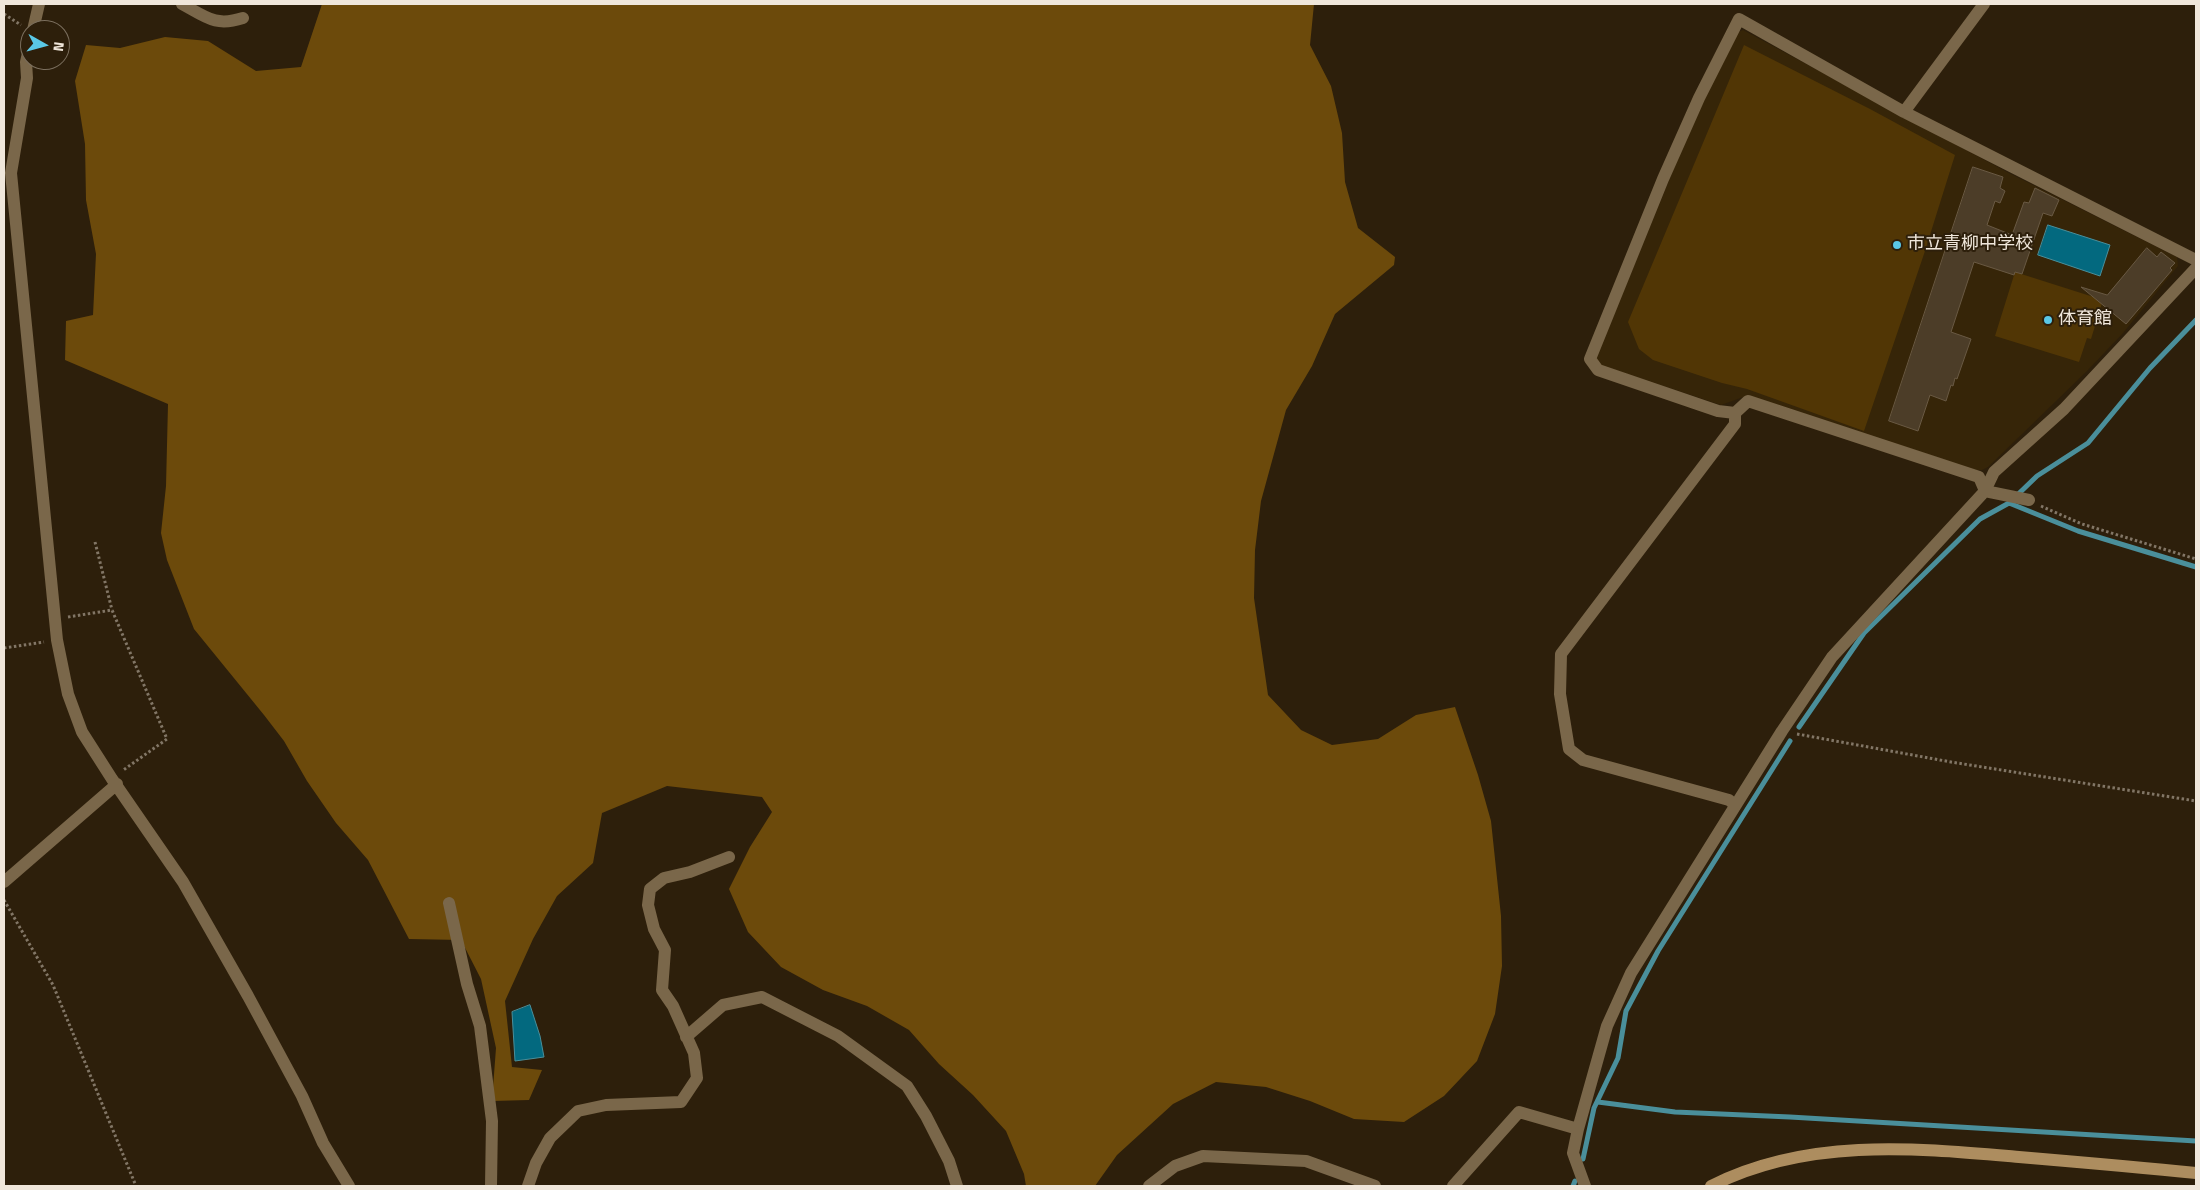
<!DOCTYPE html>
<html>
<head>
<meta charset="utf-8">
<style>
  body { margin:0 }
  #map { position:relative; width:2200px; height:1190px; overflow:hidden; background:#2d1f0b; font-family:"Titillium Web",sans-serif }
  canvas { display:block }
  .frame { position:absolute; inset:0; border:5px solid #f0e7db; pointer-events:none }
  .north { position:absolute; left:20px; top:20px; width:50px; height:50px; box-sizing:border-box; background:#2d1f0b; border:1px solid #7b6f5e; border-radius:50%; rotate:97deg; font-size:14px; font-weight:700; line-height:20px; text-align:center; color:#f0e7db }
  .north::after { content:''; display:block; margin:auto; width:18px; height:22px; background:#5ac8e6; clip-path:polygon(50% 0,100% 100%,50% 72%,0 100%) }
</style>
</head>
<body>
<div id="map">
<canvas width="2200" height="1190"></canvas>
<div class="frame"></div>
<div class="north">N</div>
</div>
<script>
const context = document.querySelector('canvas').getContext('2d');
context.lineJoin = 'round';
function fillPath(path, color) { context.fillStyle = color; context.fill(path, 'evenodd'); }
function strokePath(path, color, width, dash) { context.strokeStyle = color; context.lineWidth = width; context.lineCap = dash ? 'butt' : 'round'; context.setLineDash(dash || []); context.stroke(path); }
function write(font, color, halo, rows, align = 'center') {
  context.font = font + ' "Titillium Web","Noto Sans JP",sans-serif'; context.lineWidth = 4; context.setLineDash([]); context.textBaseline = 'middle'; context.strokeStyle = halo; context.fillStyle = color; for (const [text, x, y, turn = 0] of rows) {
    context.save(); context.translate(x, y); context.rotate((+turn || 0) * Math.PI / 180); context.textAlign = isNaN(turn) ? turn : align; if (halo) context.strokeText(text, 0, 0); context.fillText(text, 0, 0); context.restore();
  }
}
fillPath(new Path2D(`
  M1743 30 2007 172 2177 257 2178 266 2123 333 2087 371 1988 467 1982 470H1976L1746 396 1721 405 1600 365 1596 358 1686 139 1736 33Z`), '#362508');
fillPath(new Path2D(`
  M1744 45 1870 109 1955 155 1924 254 1864 431 1747 389 1722 383 1653 360 1639 349 1628 322Z
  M2015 272 2103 300 2091 339 2087 338 2079 362 1995 336Z`), '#513605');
fillPath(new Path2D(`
  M322 4H1314L1310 45 1331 86 1342 133 1345 182 1358 228 1395 257 1394 265 1335 314 1312 366 1286 410 1261 501 1255 550 1254 598 1268 695 1301 730 1332 745 1378 739 1416 715 1455 707 1478 775 1491 821 1501 916 1502 966 1495 1014 1477 1061 1444 1096 1404 1122 1354 1119 1310 1101 1266 1087 1216 1082 1173 1104 1117 1155 1095 1186H1026L1024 1174 1006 1131 973 1095 939 1064 909 1030 867 1006 823 990 781 967 748 932 729 889 750 847 772 812 762 797 667 786 602 813 593 863 557 896 533 939 505 1001 512 1067 542 1070 529 1100 492 1101 496 1048 481 979 461 940 409 939 368 860 336 823 307 781 284 741 264 715 194 629 167 560 161 533 166 486 168 404 65 360 66 321 93 315 96 254 86 200 85 144 75 81 86 45 120 48 165 37 208 41 256 71 301 67Z`), '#6c4a0b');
const water = new Path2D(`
  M2048 225 2110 245 2100 276 2038 255Z
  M530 1005 540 1036 544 1057 515 1061 512 1012Z`);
fillPath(water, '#03697f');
strokePath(water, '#4a8f9b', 1);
strokePath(new Path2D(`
  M2009 503 2078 531 2196 567
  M1799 727 1864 633 1980 519 2009 503 2037 476 2088 443 2150 368 2196 320
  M1598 1102 1675 1112 1790 1117 2196 1141
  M1583 1159 1594 1108 1618 1058 1626 1011 1658 951 1790 741
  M1573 1186 1575 1181`), '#4a8f9b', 5);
const building = new Path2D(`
  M1973 167 2003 177 2000 188 2005 191 2000 203 1995 201 1987 225 2012 235 2024 202 2029 203 2035 188 2059 200 2052 216 2043 213 2022 274 2015 272 2014 275 1974 262 1951 332 1971 339 1957 379 1955 378 1953 386 1951 385 1946 401 1930 395 1918 431 1889 421Z
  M2147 248 2157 257 2161 252 2175 263 2170 268 2172 270 2126 324 2081 287 2107 295Z`);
fillPath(building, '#4c3d28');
strokePath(building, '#695943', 1);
strokePath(new Path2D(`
  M4 14 21 25
  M2041 506 2082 524 2196 559
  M95 542 112 610
  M68 617 112 610 167 739 122 771
  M4 648 44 642
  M1797 734 1951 762 2196 801
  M4 900 53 985 136 1186`), '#827666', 3, [2.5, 2.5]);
strokePath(new Path2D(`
  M182 4C206 17 215 27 243 18
  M33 30 39 4
  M30 44 26 62 27 78 11 173 57 640 68 694 82 732 112 779 183 882 248 996 302 1096 323 1143 349 1186
  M1904 112 1984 4
  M1735 413 1718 411 1598 370 1590 359 1663 179 1699 98 1739 19 1904 112 2196 260
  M1735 805 1729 800 1583 760 1569 749 1560 694 1561 654 1735 424V413L1748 401 1979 477 1985 491 2029 500
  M4 882 117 784
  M449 903 467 984 480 1026 492 1121 491 1186
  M686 1037 723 1005 762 997 838 1036 907 1086 926 1116 949 1161 957 1186
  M528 1186 536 1163 550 1138 578 1111 606 1105 681 1102 697 1078 694 1053 673 1006 662 990 665 950 654 929 648 905 650 889 664 878 690 872 729 857
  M1149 1186 1175 1166 1203 1156 1306 1161 1375 1186
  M1453 1186 1519 1112 1578 1129
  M1585 1186 1573 1153 1578 1129 1607 1026 1631 973 1782 731 1832 657 1985 491 1994 472 2064 409 2196 268`), '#7a674a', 12);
strokePath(new Path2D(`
  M1711 1186C1807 1137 1916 1148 2019 1157 2078 1162 2137 1167 2196 1173`), '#ad8d5f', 12);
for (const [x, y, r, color] of [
  [1897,245,5,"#5ac8e6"],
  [2048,320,5,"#5ac8e6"]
]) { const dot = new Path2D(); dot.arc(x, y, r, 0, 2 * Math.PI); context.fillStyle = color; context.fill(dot); strokePath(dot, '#2d1f0b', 2); }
write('18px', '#f0e7db', '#2d1f0b', [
  ["市立青柳中学校",1907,245],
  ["体育館",2058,320]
], 'left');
</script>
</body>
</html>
